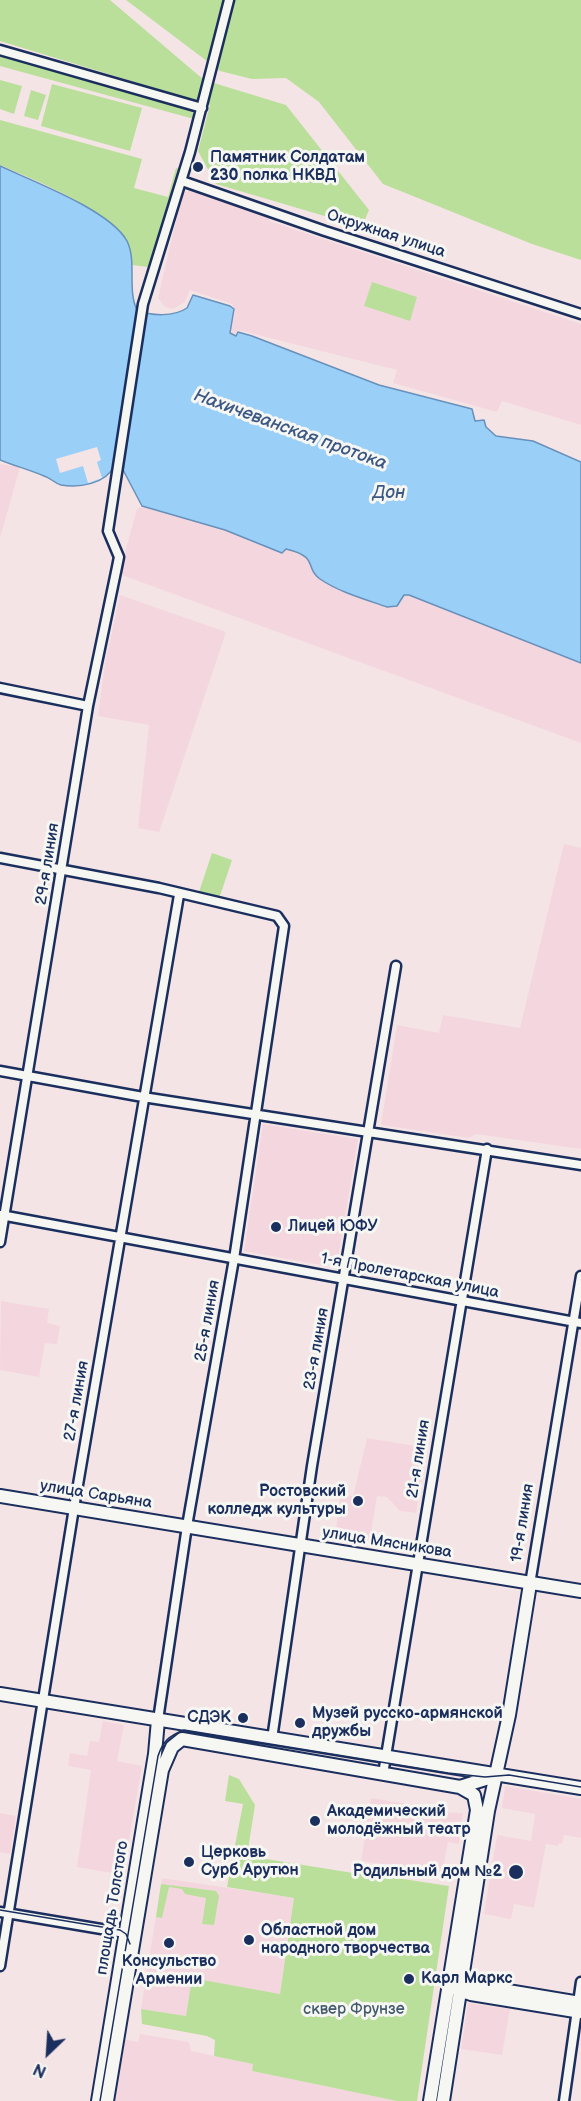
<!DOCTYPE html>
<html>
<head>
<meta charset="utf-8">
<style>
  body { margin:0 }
  #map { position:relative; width:581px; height:2101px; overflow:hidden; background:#f5e4e6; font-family:"Balsamiq Sans",sans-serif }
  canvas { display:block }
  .north { position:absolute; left:18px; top:2023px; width:60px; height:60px; -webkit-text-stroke:4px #f6f6f2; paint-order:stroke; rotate:205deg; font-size:16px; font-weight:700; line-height:24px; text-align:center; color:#1b2f5e }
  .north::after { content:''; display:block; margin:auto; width:21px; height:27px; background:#1b2f5e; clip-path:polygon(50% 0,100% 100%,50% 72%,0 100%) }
</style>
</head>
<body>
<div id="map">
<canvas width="581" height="2101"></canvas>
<div class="north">N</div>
</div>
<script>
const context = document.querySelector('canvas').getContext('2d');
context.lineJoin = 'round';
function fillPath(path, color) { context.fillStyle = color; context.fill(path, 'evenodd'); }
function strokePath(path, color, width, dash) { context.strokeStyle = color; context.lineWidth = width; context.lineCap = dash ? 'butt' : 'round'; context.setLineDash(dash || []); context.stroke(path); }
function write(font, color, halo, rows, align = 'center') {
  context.font = font + ' "Balsamiq Sans",sans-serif'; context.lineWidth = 6; context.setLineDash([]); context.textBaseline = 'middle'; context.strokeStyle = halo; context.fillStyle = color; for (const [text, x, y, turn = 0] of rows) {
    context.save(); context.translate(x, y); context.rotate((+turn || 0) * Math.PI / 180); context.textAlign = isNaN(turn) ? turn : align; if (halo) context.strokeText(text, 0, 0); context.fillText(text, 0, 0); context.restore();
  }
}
fillPath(new Path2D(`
  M190 189 271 217 269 221 581 324V425L502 401 497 412 393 383 397 370 238 330 236 334 231 333 235 311 232 304 190 290 185 302 173 309 165 307 158 298 182 195Z
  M0 464 20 467 0 538Z
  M142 506 225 530 282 553 286 549 299 553 310 559 316 577 327 583 387 607 397 606 404 595H409L581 663V743L119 574 137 509Z
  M120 595 226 632 159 832 138 828 149 725 98 716 105 663Z
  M564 844 581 848V1149L476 1134 469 1138 381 1125 397 1025 439 1033 443 1015 520 1028Z
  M263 1124 358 1139 338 1258 327 1256 326 1266 244 1251Z
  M1 1301 49 1309 47 1323 60 1326 57 1344 45 1343 39 1377 0 1370Z
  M367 1438 427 1448 416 1513 400 1511 387 1497 377 1496 369 1544 335 1539 340 1495 353 1496Z
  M103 1721 124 1725 117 1761 142 1766 123 1875 77 1867 91 1770 68 1766 70 1753 87 1756 90 1741 99 1742Z
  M505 1786 581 1799V1838L564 1835 562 1844 559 1843 558 1846 546 1844 534 1908 514 1904 511 1919 484 1914 497 1835 531 1841 535 1814 502 1808Z
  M371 1798 414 1805V1808L425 1810 427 1805 441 1807V1812L463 1813 459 1844 448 1842 442 1873 361 1861Z
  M0 1813 16 1816 10 1854 0 1852Z
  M162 1878 294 1898 280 1994 192 1979 186 2016 141 2009Z
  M468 2003 510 2009 502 2055 461 2049Z
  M140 2034 189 2042 191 2051 253 2064 252 2071 397 2101H113L123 2039 138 2042Z`), '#f4d7de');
fillPath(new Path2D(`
  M0 0H110L204 80 286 105 369 210 362 227 216 184 198 151 210 105 0 41Z
  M126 0H581V260L532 244 383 184 319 102 286 78 252 79 220 71Z
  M0 55 192 110 194 119 0 66Z
  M0 80 22 86 14 114 0 109Z
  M52 84 142 108 130 151 41 126Z
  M31 90 46 95 38 120 24 116Z
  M0 120 142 159 134 188 168 197 176 168 180 169 148 267 132 265C130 258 129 249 126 242 111 210 32 179 0 165Z
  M372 282 417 297 410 321 364 306Z
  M212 853 232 860 218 902 198 895Z
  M229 1775 239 1779 255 1805 247 1856 372 1876 370 1874 449 1886 417 2101H397L252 2071 253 2064 214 2056 215 2040 207 2036 142 2024 141 2009 186 2016 192 1978 280 1994 294 1898 227 1887 243 1804 225 1801Z
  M161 1884 216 1891 219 1896 214 1925 202 1924 206 1898 185 1894 182 1889 169 1887 162 1918 156 1917Z`), '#badf9a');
const water = new Path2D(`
  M0 166C32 181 110 210 127 241 137 261 127 290 137 310 151 316 174 317 187 308L193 295 230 306 234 309 230 333 236 336 238 332 252 336 379 385 472 409 475 421 484 420 486 427 496 436 533 441 581 462V663L409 595H404L397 606 387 607C364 599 339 592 320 579 304 568 320 557 286 549L282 553 225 530 142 506 121 466H114C106 484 79 488 61 485 54 483 51 478 44 476 30 470 15 466 0 460Z`);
fillPath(water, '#9ad0f8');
strokePath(water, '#6790ba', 1.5);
fillPath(new Path2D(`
  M97 447 101 460 97 462 102 478 88 483 83 466 60 473 56 459Z`), '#f5e4e6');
const street = new Path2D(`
  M0 50 202 108
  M182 181 325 231 581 314
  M0 688 88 706
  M0 858 159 888 277 916 284 926 234 1259 187 1526 158 1720
  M0 1071 143 1097 581 1165
  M1 1215 581 1323
  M0 1242 88 706 117 567 119 557 108 531 143 304 190 152 229 0
  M530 1584 581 1276
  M272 1739 312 1466 396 966
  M383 1774 487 1149
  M0 1912 125 1933
  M0 1966 74 1508 179 895
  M564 2101 581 1982`);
const secondary = new Path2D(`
  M0 1496 581 1591
  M0 1694 581 1788
  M182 1739 460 1787 474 1795 477 1810 430 2101
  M460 1787 495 1776
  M452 1985 460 1983 581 2003
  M453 1988 471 1994 581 2012
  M98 2101 155 1754 158 1720
  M107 2101 162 1770 172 1747 182 1739
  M443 2101 488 1811 509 1715 530 1584`);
strokePath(street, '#1b2f5e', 13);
strokePath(secondary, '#1b2f5e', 16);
strokePath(street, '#f6f6f2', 8);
strokePath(secondary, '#f6f6f2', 12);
strokePath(new Path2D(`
  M0 1910 120 1930 126 1934 130 1944
  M100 2101 158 1756C163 1741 169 1736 184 1730L448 1773 485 1777 509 1775 581 1787`), '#1b2f5e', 1.5);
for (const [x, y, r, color] of [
  [198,167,6,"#1b2f5e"],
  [276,1227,6,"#1b2f5e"],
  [358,1501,6,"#1b2f5e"],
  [243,1718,6,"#1b2f5e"],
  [300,1723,6,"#1b2f5e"],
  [315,1821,6,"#1b2f5e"],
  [189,1862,6,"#1b2f5e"],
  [516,1872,8,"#1b2f5e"],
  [249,1940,6,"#1b2f5e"],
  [169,1943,6,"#1b2f5e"],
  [409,1979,6,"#1b2f5e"]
]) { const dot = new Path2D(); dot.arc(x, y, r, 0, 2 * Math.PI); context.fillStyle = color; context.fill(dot); strokePath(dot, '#f6f6f2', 2); }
write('bold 16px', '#1b2f5e', '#f6f6f2', [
  ["Памятник Солдатам",210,158],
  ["230 полка НКВД",210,176],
  ["Лицей ЮФУ",288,1227],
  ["Ростовский",346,1492,"right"],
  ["колледж культуры",346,1510,"right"],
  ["Музей русско-армянской",312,1714],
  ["дружбы",312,1732],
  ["СДЭК",231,1718,"right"],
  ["Академический",327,1812],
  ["молодёжный театр",327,1830],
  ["Церковь",201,1853],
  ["Сурб Арутюн",201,1871],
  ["Родильный дом №2",502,1872,"right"],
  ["Областной дом",261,1931],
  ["народного творчества",261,1949],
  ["Консульство",169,1962,"center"],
  ["Армении",169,1980,"center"],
  ["Карл Маркс",421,1979]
], 'left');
write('16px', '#1b2f5e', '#f6f6f2', [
  ["Окружная улица",386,234,18],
  ["29-я линия",48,864,-81],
  ["1-я Пролетарская улица",410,1276,11],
  ["25-я линия",208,1321,-80],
  ["23-я линия",317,1349,-80],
  ["27-я линия",77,1401,-80],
  ["21-я линия",419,1459,-81],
  ["улица Сарьяна",96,1495,9],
  ["19-я линия",523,1523,-81],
  ["улица Мясникова",387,1543,9],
  ["площадь Толстого",113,1908,-81]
]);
write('16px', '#435b6d', '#f6f6f2', [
  ["сквер Фрунзе",354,2010]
]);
write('italic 18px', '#3b5784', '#f6f6f2', [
  ["Нахичеванская протока",290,430,20],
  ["Дон",389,493]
]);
</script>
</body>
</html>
